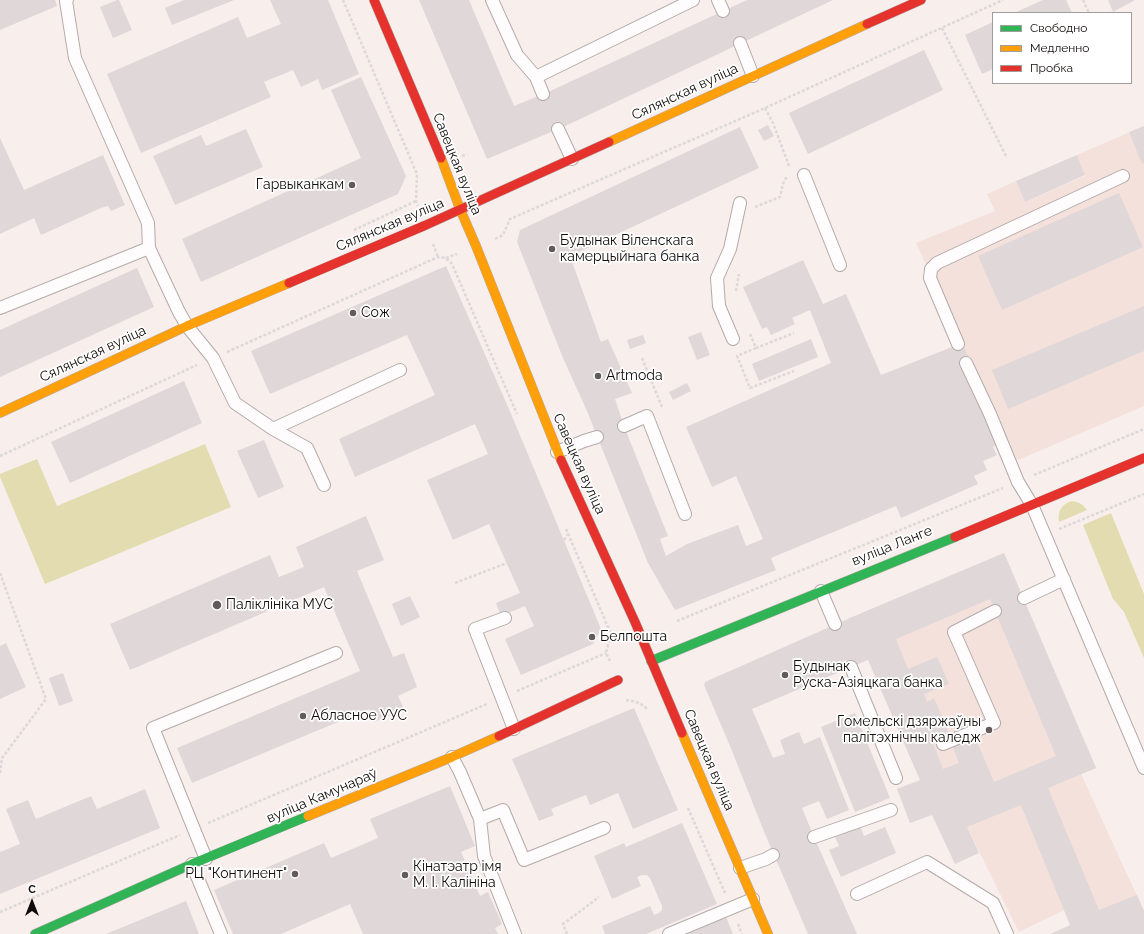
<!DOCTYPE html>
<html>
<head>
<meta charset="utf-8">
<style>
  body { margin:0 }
  #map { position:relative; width:1144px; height:934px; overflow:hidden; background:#f8eeec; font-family:Raleway,sans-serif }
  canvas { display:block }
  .legend { position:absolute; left:992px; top:12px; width:140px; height:72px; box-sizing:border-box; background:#fff; border:1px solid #a09e9d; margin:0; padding:5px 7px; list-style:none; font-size:12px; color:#120c0b }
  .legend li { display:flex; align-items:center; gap:8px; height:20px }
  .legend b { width:20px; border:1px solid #a09e9d }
  .north { position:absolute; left:12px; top:882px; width:40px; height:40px; -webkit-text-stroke:3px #fff; paint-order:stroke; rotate:0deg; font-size:11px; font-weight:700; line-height:16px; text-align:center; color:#120c0b }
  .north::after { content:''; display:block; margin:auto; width:14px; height:18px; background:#120c0b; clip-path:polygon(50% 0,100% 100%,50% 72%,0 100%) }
</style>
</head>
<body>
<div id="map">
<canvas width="1144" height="934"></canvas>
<ul class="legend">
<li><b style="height:5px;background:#30b455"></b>Свободно</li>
<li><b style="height:5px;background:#ff9f0a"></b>Медленно</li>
<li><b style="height:5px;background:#e5322d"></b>Пробка</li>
</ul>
<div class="north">С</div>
</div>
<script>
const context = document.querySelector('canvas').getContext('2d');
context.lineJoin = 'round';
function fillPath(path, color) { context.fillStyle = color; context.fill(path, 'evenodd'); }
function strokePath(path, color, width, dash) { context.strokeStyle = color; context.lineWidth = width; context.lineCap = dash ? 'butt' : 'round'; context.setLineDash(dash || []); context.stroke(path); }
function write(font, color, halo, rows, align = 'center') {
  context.font = font + ' Raleway,sans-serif'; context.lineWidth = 3.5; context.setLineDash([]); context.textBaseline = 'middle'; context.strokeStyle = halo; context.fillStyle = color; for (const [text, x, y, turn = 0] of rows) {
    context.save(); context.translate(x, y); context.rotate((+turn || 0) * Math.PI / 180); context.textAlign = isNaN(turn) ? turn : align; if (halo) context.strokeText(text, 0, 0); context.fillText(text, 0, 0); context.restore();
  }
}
fillPath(new Path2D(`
  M1144 126V406L1016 461 916 243 995 211 987 194 1016 181 1025 202 1085 176 1077 155Z
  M1004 553 1096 768 1081 774 1144 911V934L1064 910 1019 932 967 827 928 798 850 618Z`), '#f4e1dc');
fillPath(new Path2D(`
  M205 444 231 507 45 584 0 477V474L37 459 57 506Z
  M1072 501C1079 502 1083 504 1087 510L1059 522C1057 511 1062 504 1072 501Z
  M1111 513 1144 594V658L1124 612 1113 599 1083 525Z`), '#e4dcb1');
fillPath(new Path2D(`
  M0 0H55L57 6 0 30Z
  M117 0H119L132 30 113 38 100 7Z
  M184 0H234L172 25 165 8Z
  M270 0H328L359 74 322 90 318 79 301 87 293 70 264 82 271 97 141 153 107 74 238 17 247 38 281 24Z
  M419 0H469L514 106 548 92 747 0H833L563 127 487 159Z
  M1043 0H1066L1072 13H1014Z
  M1108 0H1135L1113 12Z
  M993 22V69L982 74 965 35Z
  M924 50 943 90 808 154 789 113Z
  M361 77 406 176 398 194 201 282 182 239 361 158 331 90Z
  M768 125 774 136 764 141 758 130Z
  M1144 126V163L1142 164 1129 132Z
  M740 127 759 168 570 256 601 342 608 339 632 393 615 399 624 426 668 536 660 539 666 556 687 544 738 525 746 546 763 539 736 476 712 487 686 427 831 363 810 310 792 318 795 324 771 335 767 327 762 329 743 287 803 260 823 304 846 294 881 375 962 343 971 362 998 444 993 447 997 455 983 461 987 470 974 476 978 484 901 518 896 506 771 558 776 570 675 610 648 563 587 411 563 358 517 242 520 230Z
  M246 129 263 167 175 205 153 156 201 135 206 146Z
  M0 138 24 190 103 155 125 205 111 211 108 206 101 208 41 235 34 218 0 234Z
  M1077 155 1085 175 1025 202 1016 181Z
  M1119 193 1143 247 1002 310 978 256Z
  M446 266 509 409 601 629 593 644 521 675 505 639 534 626 525 606 501 616 496 603 520 593 489 524 453 540 427 480 488 454 475 424 355 477 339 439 435 395 407 335 270 394 251 351Z
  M137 268 154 307 0 377V330Z
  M1144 306V351L1008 409 992 370Z
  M701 332 710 355 697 360 688 337Z
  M643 335 646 343 630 349 627 340Z
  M811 339 818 357 759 381 752 364Z
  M184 381 202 423 70 483 51 442Z
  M687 383 691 391 673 400 669 392Z
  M264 440 284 487 258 498 237 451Z
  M366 516 384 560 357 571 393 657 404 653 417 687 398 696 404 709 374 722 369 709 192 783 177 748 360 671 324 587 130 670 110 624 270 555 279 577 304 567 296 547Z
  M1004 553 1096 768 1048 788 1099 910 1137 895 1144 911V934H1050L1070 925 1021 805 967 827 979 853 955 864 932 815 910 823 897 789 920 780 868 660 752 709 773 758 785 754 780 740 799 732 804 744 820 737 849 810 827 819 819 801 802 808 814 837 857 934H808L765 834 730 746 704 685 705 682 850 618ZM990 599 1056 756 994 782 974 735 952 745 959 763 943 769 932 741 949 733 934 698 927 702 924 694 949 684 937 657 908 669 896 639Z
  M410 596 420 617 401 626 392 604Z
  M6 643 26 687 0 699V646Z
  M63 673 73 701 59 706 49 678Z
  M634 708 678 810 633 829 618 793 590 805 586 795 551 809 554 815 539 821 512 759Z
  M855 713 890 798 855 812 821 727Z
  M450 786 475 846 461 852 480 896 488 892 502 924 495 928 498 934H363L350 904 281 934H233L214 890 324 843 331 858 378 838 370 819Z
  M145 789 160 828 0 894V852L20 844 6 809 28 800 36 819 91 796 97 809Z
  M682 823 717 904 646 934H605L602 926 650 906 654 915 659 913 662 910V906L650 878 647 875H642L637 877 641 886 612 899 594 856 624 843 626 847Z
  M860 826 864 836 885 827 896 853 841 877 829 850 839 846 835 837Z
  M186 901 199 934H106Z
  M726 917 733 934H687Z`), '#e0d7d8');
const lane = new Path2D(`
  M67 0 66 1 75 58 148 223 149 248 179 312 187 326 213 358 235 403 273 429 307 448 324 485
  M492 0 517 55 536 77 543 94
  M718 0 723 11
  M740 43 753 76
  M536 77 693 0
  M558 129 572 159
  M804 175 840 265
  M0 308 149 248
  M733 339 719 306 717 278 730 249 740 203
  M958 344 930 278 931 269 937 263 1123 176
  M966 363 990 414 1018 482 1032 505 1144 768
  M624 426 647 416 685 514
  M273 429 400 370
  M557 452 584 441 597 437
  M821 591 835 624
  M1024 598 1064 579
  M505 618 475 629 514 729
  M851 667 896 778
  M943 744 994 723 954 632 995 611
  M452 757 460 772 480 819 484 856 515 934
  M480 819 503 810 524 860 604 828
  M814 837 891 810
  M206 859 153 728 336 653
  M192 864 221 934
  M740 868 766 859 773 855
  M857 894 927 862 993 903 1007 934
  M669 934 753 899`);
const fast = new Path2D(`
  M651 661 955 537
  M35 934 192 864 308 816`);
const slow = new Path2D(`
  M609 142 867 24
  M441 158 460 209 476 246 561 460
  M0 413 187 326 289 283
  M682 733 768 934
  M308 816 452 757 499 736`);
const jam = new Path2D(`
  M374 0 441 158
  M867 24 921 0
  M289 283 426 225 609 142
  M561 460 635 622 682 733
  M955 537 1144 458
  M499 736 618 680`);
strokePath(lane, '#b3aba9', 14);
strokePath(fast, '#b3aba9', 10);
strokePath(slow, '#b3aba9', 10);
strokePath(jam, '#b3aba9', 10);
strokePath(new Path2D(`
  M343 0 417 174 416 201 418 206
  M1083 0 1089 13
  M942 28 1007 158
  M765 108 773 123 789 166
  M462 156 467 154
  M755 207 780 197 783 184 787 176
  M354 230 416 201
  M495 239 503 235 510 219 765 108 1003 0
  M433 244 438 257
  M446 258 457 254
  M736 291 739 274
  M750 334 756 348 794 333
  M756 348 737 356 750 388 794 371
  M227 352 438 257 446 258 452 264 517 414
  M642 358 662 407
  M0 456 197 365
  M1034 475 1144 429
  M566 529 611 634 606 653 610 661
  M1059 529 1144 494
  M564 540 568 534
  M0 573 46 699 2 758 0 773
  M455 583 507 563
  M677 621 1003 488
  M517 691 606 653
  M626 700C634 701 642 703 647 709
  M688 808 725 893
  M208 823 487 704
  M0 912 180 835
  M738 924 742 934
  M567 934 563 924 599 897`), '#dcd9d8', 2.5, [3, 2]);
strokePath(lane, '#fefcfc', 12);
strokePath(fast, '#30b455', 9);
strokePath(slow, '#ff9f0a', 9);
strokePath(jam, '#e5322d', 9);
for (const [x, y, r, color] of [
  [352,185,4,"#625b5a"],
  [552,249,4,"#625b5a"],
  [353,313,4,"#625b5a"],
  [598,376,4,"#625b5a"],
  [217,605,5,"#625b5a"],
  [592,637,4,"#625b5a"],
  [785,675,4,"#625b5a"],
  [303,716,4,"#625b5a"],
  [989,730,4,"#625b5a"],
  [295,874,4,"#625b5a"],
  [405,875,4,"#625b5a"]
]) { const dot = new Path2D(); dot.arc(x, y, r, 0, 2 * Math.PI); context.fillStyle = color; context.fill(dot); strokePath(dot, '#fff', 1.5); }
write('14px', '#120c0b', '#fff', [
  ["Сялянская вуліца",685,92,-25],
  ["Савецкая вуліца",457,164,68],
  ["Сялянская вуліца",390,225,-23],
  ["Сялянская вуліца",93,354,-25],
  ["Савецкая вуліца",579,464,66],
  ["вуліца Ланге",892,546,-22],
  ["Савецкая вуліца",709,760,67],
  ["вуліца Камунараў",322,796,-23]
]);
write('14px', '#120c0b', '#fff', [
  ["Гарвыканкам",344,185,"right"],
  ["Будынак Віленскага",560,241],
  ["камерцыйнага банка",560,257],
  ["Сож",361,313],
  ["Artmoda",606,376],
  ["Паліклініка МУС",226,605],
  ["Белпошта",600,637],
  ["Будынак",793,667],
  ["Руска-Азіяцкага банка",793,683],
  ["Абласное УУС",311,716],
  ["Гомельскі дзяржаўны",981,722,"right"],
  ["палітэхнічны каледж",981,738,"right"],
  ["Кінатэатр імя",413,867],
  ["М. І. Калініна",413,883],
  ["РЦ \"Континент\"",287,874,"right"]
], 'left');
</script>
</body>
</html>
